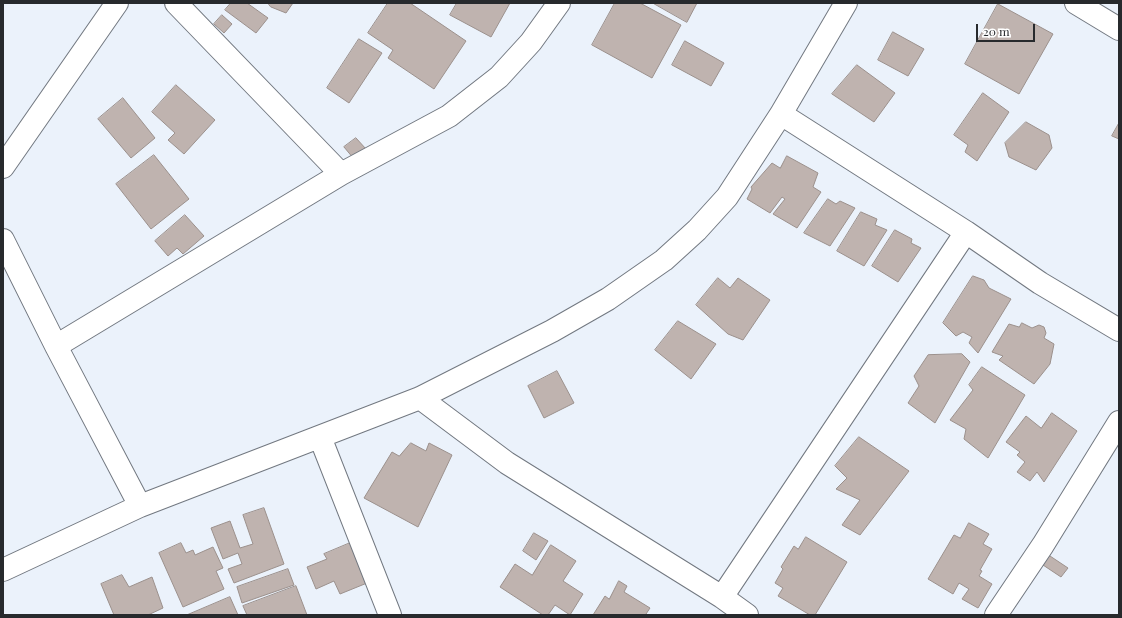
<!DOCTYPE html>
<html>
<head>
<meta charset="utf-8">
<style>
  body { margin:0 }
  #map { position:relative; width:1122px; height:618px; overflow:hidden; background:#ebf2fb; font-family:"Playfair Display",serif }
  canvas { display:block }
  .frame { position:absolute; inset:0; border:4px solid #272a2d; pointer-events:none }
  .scale { position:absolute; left:976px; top:24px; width:59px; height:18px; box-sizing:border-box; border:2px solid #272a2d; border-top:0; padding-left:5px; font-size:12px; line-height:14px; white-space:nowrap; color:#272a2d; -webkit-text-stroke:3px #fff; paint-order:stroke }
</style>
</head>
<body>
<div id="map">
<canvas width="1122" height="618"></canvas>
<div class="frame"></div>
<div class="scale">20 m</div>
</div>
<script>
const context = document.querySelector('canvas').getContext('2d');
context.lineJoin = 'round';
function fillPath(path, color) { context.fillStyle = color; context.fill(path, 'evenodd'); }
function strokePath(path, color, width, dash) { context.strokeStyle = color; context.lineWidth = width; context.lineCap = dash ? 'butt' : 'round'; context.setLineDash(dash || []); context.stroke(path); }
const building = new Path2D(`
  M231 3H247L268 18 256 33 225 10Z
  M268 3H293L286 13 271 7Z
  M388 3H410L466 41 434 89 388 58 393 50 368 33Z
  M457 3H510L491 37 450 15Z
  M615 3H640L681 25 652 78 592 45Z
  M653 3H697L687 22Z
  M998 4 1053 34 1019 94 965 64Z
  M222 15 232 24 224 33 214 24Z
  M893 32 924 49 908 76 878 60Z
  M359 39 382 53 349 103 327 88Z
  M685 41 724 63 711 86 672 65Z
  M857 65 895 93 874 122 832 94Z
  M176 85 215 120 184 154 168 140 175 133 152 112Z
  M983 93 1009 112 977 161 965 152 968 145 954 135Z
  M123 98 155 138 131 158 98 119Z
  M1026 122 1049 135 1052 148 1036 170 1009 157 1005 143Z
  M1119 123V139L1112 136Z
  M356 138 366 149 354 159 344 147Z
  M154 155 189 199 151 229 116 184Z
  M787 156 818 173 813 187 821 192 797 228 773 214 785 199 782 197 770 213 747 199 752 189 751 187 772 163 780 168Z
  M828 199 836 204 840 201 855 208 830 246 804 233Z
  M861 212 877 219 875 225 887 230 864 266 837 251Z
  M185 215 204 236 183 254 177 248 168 256 155 241Z
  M895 230 912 239 911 243 921 248 898 282 872 266Z
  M973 276 984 280 989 288 1011 299 978 353 969 343 972 337 963 332 956 336 943 323Z
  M718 278 730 288 738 278 770 300 743 340 728 334 696 305Z
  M678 321 716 344 691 379 655 350Z
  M1022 323 1032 328 1039 325 1044 327 1046 333 1044 338 1054 344 1050 364 1034 384 999 360 1003 356 992 352 1009 324 1019 327Z
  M962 354 970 362 935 423 908 403 919 386 914 376 928 355Z
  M982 367 1025 395 988 458 964 439 966 429 950 420 973 390 969 385Z
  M557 371 574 403 544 418 528 386Z
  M1052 413 1077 431 1044 482 1037 472 1030 481 1017 472 1025 462 1017 455 1020 452 1006 442 1026 416 1041 428Z
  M859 437 909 471 860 535 842 525 860 500 836 489 847 478 835 466Z
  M411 443 426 451 429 443 452 455 418 527 364 498 392 452 399 456Z
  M264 508 284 564 234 583 228 569 242 564 238 553 223 559 211 528 230 521 240 548 253 544 243 515Z
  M969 523 989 534 983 544 992 549 980 570 982 571 979 576 992 584 978 608 962 599 969 589 959 583 953 594 928 579 954 535 960 538Z
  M534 533 548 541 536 560 523 551Z
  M806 537 847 562 815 615H810L778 596 783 588 775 583 783 569 781 567 794 546 798 549Z
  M355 541 372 581 340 594 334 581 316 589 307 567 327 559 324 554Z
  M181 543 186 553 193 550 195 555 213 547 223 568 216 571 224 589 183 607 159 553Z
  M551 545 576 561 563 581 583 594 570 615 555 605 548 615H543L500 587 515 564 532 575Z
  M1050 556 1068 568 1061 577 1043 565Z
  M288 569 294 585 242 603 237 587Z
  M122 575 129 587 152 577 163 608 148 615H114L101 584Z
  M619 581 627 586 624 592 650 608 646 614 648 615H593L605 596 609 599Z
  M296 586 307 615H247L243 606Z
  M230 597 238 615H187Z`);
fillPath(building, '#bfb3af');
strokePath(building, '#9b908c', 1);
const minor = new Path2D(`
  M1076 3 1119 29
  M781 114 966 232 1040 283 1119 330
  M3 167 117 3
  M341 174 449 116 499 77 531 42 559 3
  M3 240 56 346 140 506
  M56 346 341 174 176 3
  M420 398 507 463 722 597 747 615
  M320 437 390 615
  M3 570 140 506 420 398 552 331 608 299 664 260 697 230 727 197 781 114 846 3
  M722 597 966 232
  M996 615 1043 545 1119 422`);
strokePath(minor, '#727880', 24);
strokePath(minor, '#fff', 22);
</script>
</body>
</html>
